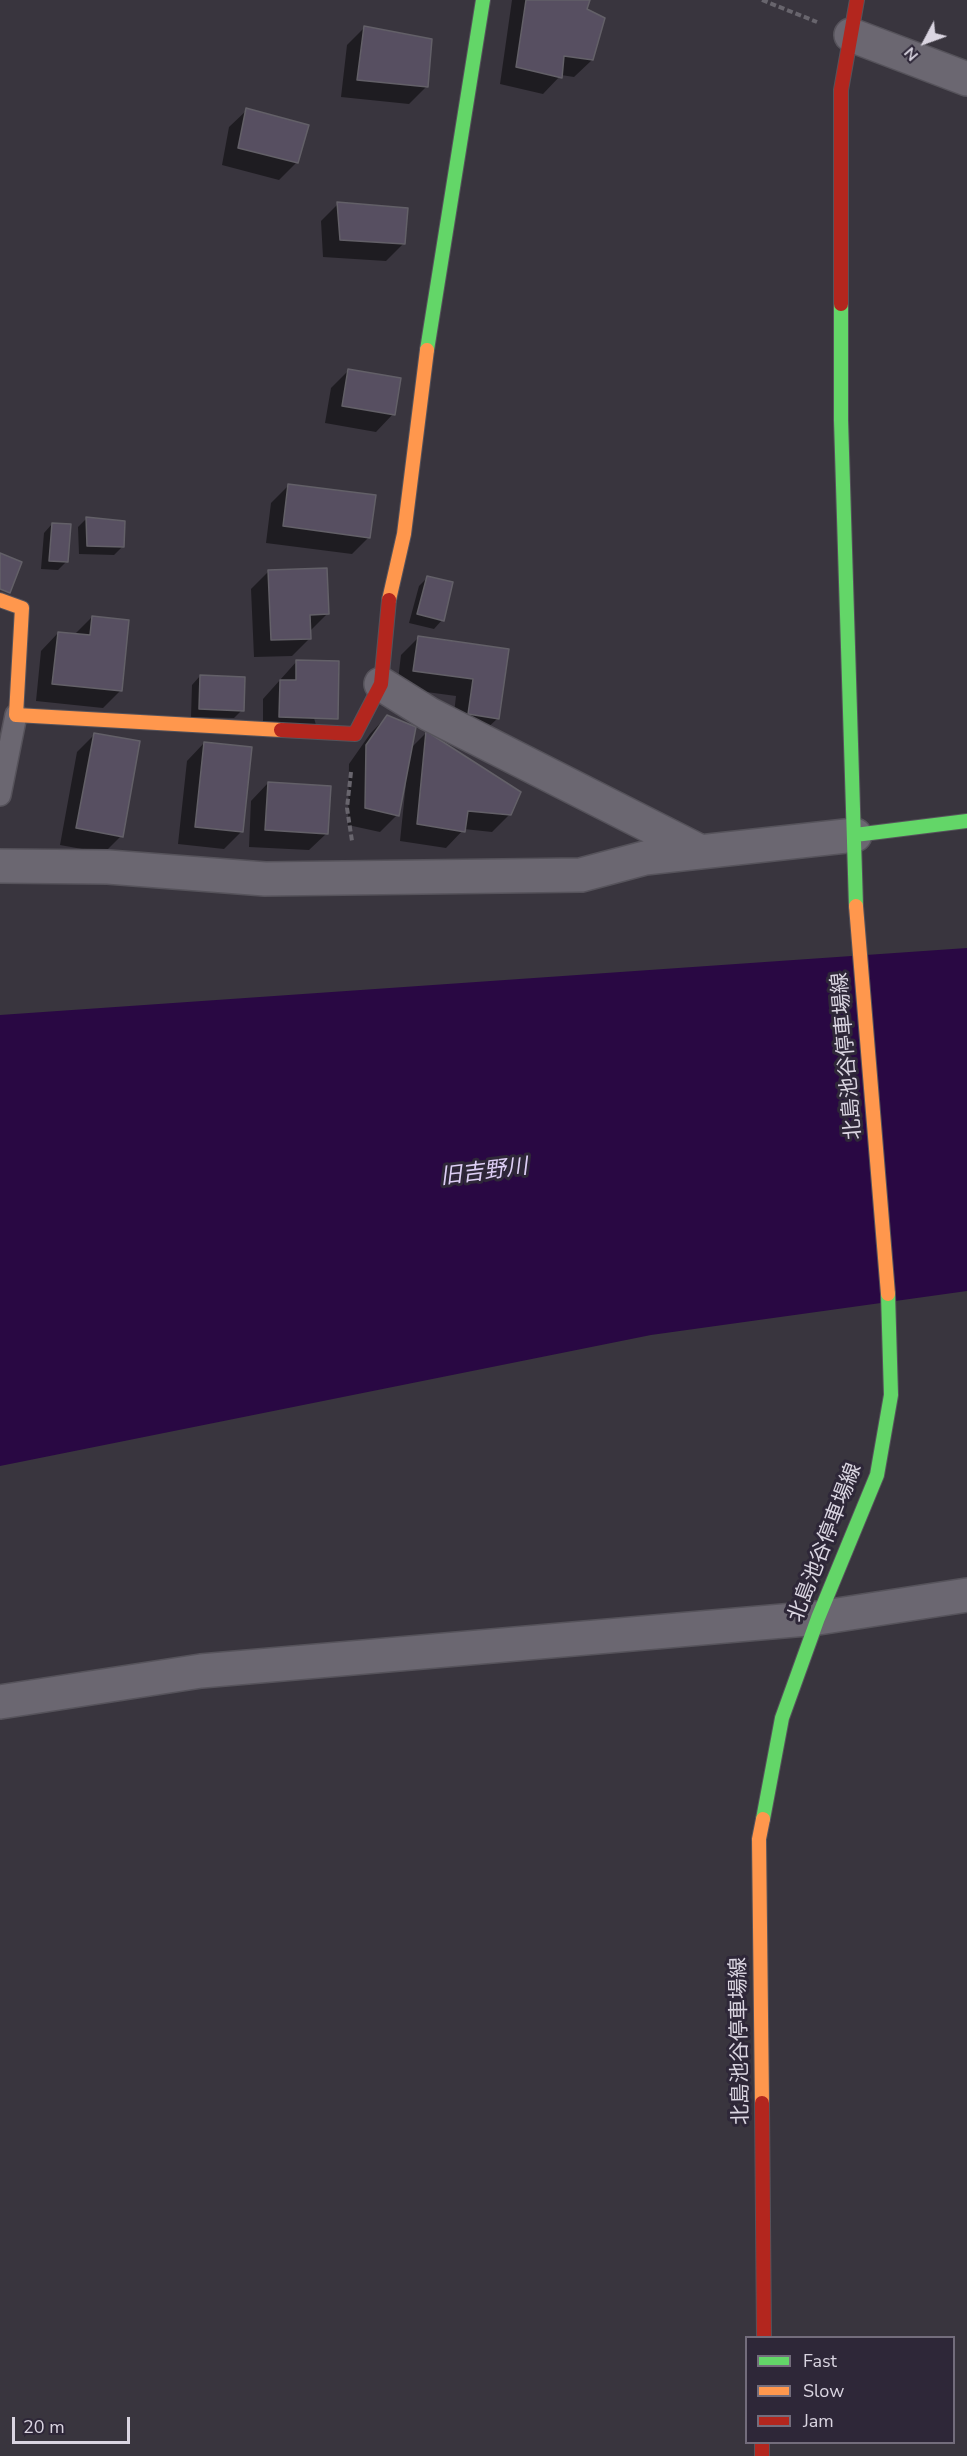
<!DOCTYPE html>
<html>
<head>
<meta charset="utf-8">
<style>
  body { margin:0 }
  #map { position:relative; width:967px; height:2456px; overflow:hidden; background:#39353e; font-family:"Nunito Sans",sans-serif }
  canvas { display:block }
  .legend { position:absolute; left:745px; top:2336px; width:210px; height:108px; box-sizing:border-box; background:#2e2738; border:2px solid #736d7c; margin:0; padding:8px 10px; list-style:none; font-size:18px; color:#dad5e1 }
  .legend li { display:flex; align-items:center; gap:12px; height:30px }
  .legend b { width:30px; border:2px solid #736d7c }
  .north { position:absolute; left:895px; top:12px; width:60px; height:60px; -webkit-text-stroke:4px #2e2738; paint-order:stroke; rotate:229deg; font-size:16px; font-weight:700; line-height:24px; text-align:center; color:#dad5e1 }
  .north::after { content:''; display:block; margin:auto; width:21px; height:27px; background:#dad5e1; clip-path:polygon(50% 0,100% 100%,50% 72%,0 100%) }
  .scale { position:absolute; left:12px; top:2417px; width:118px; height:27px; box-sizing:border-box; border:3px solid #dad5e1; border-top:0; padding-left:8px; font-size:18px; line-height:21px; white-space:nowrap; color:#dad5e1; -webkit-text-stroke:4px #2e2738; paint-order:stroke }
</style>
</head>
<body>
<div id="map">
<canvas width="967" height="2456"></canvas>
<ul class="legend">
<li><b style="height:8px;background:#63d668"></b>Fast</li>
<li><b style="height:8px;background:#ff974d"></b>Slow</li>
<li><b style="height:8px;background:#b3261e"></b>Jam</li>
</ul>
<div class="north">N</div>
<div class="scale">20 m</div>
</div>
<script>
const context = document.querySelector('canvas').getContext('2d');
context.lineJoin = 'round';
function fillPath(path, color) { context.fillStyle = color; context.fill(path, 'evenodd'); }
function strokePath(path, color, width, dash) { context.strokeStyle = color; context.lineWidth = width; context.lineCap = dash ? 'butt' : 'round'; context.setLineDash(dash || []); context.stroke(path); }
function write(font, color, halo, rows, align = 'center') {
  context.font = font + ' "Nunito Sans","Noto Sans JP",sans-serif'; context.lineWidth = 6; context.setLineDash([]); context.textBaseline = 'middle'; context.strokeStyle = halo; context.fillStyle = color; for (const [text, x, y, turn = 0] of rows) {
    context.save(); context.translate(x, y); context.rotate((+turn || 0) * Math.PI / 180); context.textAlign = isNaN(turn) ? turn : align; if (halo) context.strokeText(text, 0, 0); context.fillText(text, 0, 0); context.restore();
  }
}
fillPath(new Path2D(`
  M967 948V1291L651 1335 0 1466V1015Z`), '#290843');
fillPath(new Path2D(`
  M512 0H588L585 9 592 60 574 77 561 75 543 94 500 84Z
  M364 28 426 87 409 104 341 97 347 45Z
  M247 110 308 126 296 163 279 180 222 165 229 127Z
  M338 204 404 243 386 261 323 257 321 221Z
  M348 371 393 414 376 432 325 423 331 388Z
  M289 485 369 537 352 554 266 543 271 503Z
  M87 518 123 546 114 555 79 554 78 527Z
  M52 524 66 562 58 570 41 569 44 533Z
  M268 572 328 613 311 630 310 638 292 656 254 657 251 589Z
  M428 577 442 620 434 629 409 623 419 586Z
  M92 617 120 691 103 708 36 701 41 651 58 633 74 635Z
  M418 638 507 650 498 718 480 735 452 731 456 696 397 688 401 655Z
  M297 661 319 735 263 734V699Z
  M200 676 242 710 234 718 191 717 192 685Z
  M387 716 410 749 426 733 510 814 492 832 464 829 446 848 400 841 406 783H404L397 815 380 832 348 825 349 764 370 734Z
  M94 735 121 836 104 853 60 845 77 752Z
  M204 743 241 832 224 849 178 844 187 761Z
  M268 783 327 833 309 850 249 847 251 801Z`), '#0007');
const building = new Path2D(`
  M526 0H590L587 9 605 18 593 60 564 56 562 78 516 67Z
  M364 26 432 39 428 87 357 80Z
  M246 108 309 125 298 163 238 148Z
  M337 202 408 208 405 244 340 240Z
  M348 369 401 378 395 415 342 406Z
  M288 484 376 495 370 538 283 526Z
  M86 517 125 521 124 547 87 546Z
  M52 523 71 524 68 562 49 561Z
  M0 553 22 562 10 593 0 589Z
  M327 568 329 614 310 615 311 639 271 640 268 570Z
  M427 576 453 582 444 621 417 614Z
  M92 616 129 620 122 691 52 684 58 632 90 635Z
  M418 636 509 649 499 719 468 714 473 679 413 671Z
  M296 660 339 661 338 719 279 717 280 680H296Z
  M200 675 245 677 244 711 199 709Z
  M387 715 416 727 399 816 365 808 366 745Z
  M426 731 521 792 511 815 468 811 465 832 417 824Z
  M94 733 140 741 123 837 76 828Z
  M204 742 252 747 243 832 195 827Z
  M268 782 331 786 328 834 265 830Z`);
fillPath(building, '#574f61');
strokePath(building, '#636068', 1.5);
const lane = new Path2D(`
  M0 795 16 715`);
const street = new Path2D(`
  M851 35 967 79
  M381 684 429 714 701 852
  M0 866 108 867 265 879 581 875 645 858 855 835
  M0 1702 201 1671 818 1618 967 1595`);
const fast = new Path2D(`
  M841 304V420L856 906
  M427 350 483 0
  M855 835 967 821
  M763 1819 782 1718 818 1618 877 1475 891 1395 888 1294`);
const slow = new Path2D(`
  M0 600 22 608 16 715 281 730
  M389 600 404 534 427 350
  M856 906 888 1294
  M762 2103 759 1839 763 1819`);
const jam = new Path2D(`
  M841 304V90L857 0
  M281 730 355 734 381 684 389 600
  M762 2103 764 2338
  M762 2442V2456`);
strokePath(lane, '#56535b', 24);
strokePath(street, '#56535b', 36);
strokePath(fast, '#56535b', 16);
strokePath(slow, '#56535b', 16);
strokePath(jam, '#56535b', 16);
strokePath(new Path2D(`
  M762 0 817 22
  M351 772 347 808 352 841`), '#68656d', 4, [6, 3]);
strokePath(lane, '#6b6771', 21);
strokePath(street, '#6b6771', 33);
strokePath(fast, '#63d668', 14);
strokePath(slow, '#ff974d', 14);
strokePath(jam, '#b3261e', 14);
write('21px', '#dad5e1', '#2e2738', [
  ["北島池谷停車場線",848,1056,-95],
  ["北島池谷停車場線",826,1543,-69],
  ["北島池谷停車場線",741,2041,-91]
]);
write('italic 22px', '#decff6', '#2e2738', [
  ["旧吉野川",484,1173,-7]
]);
</script>
</body>
</html>
